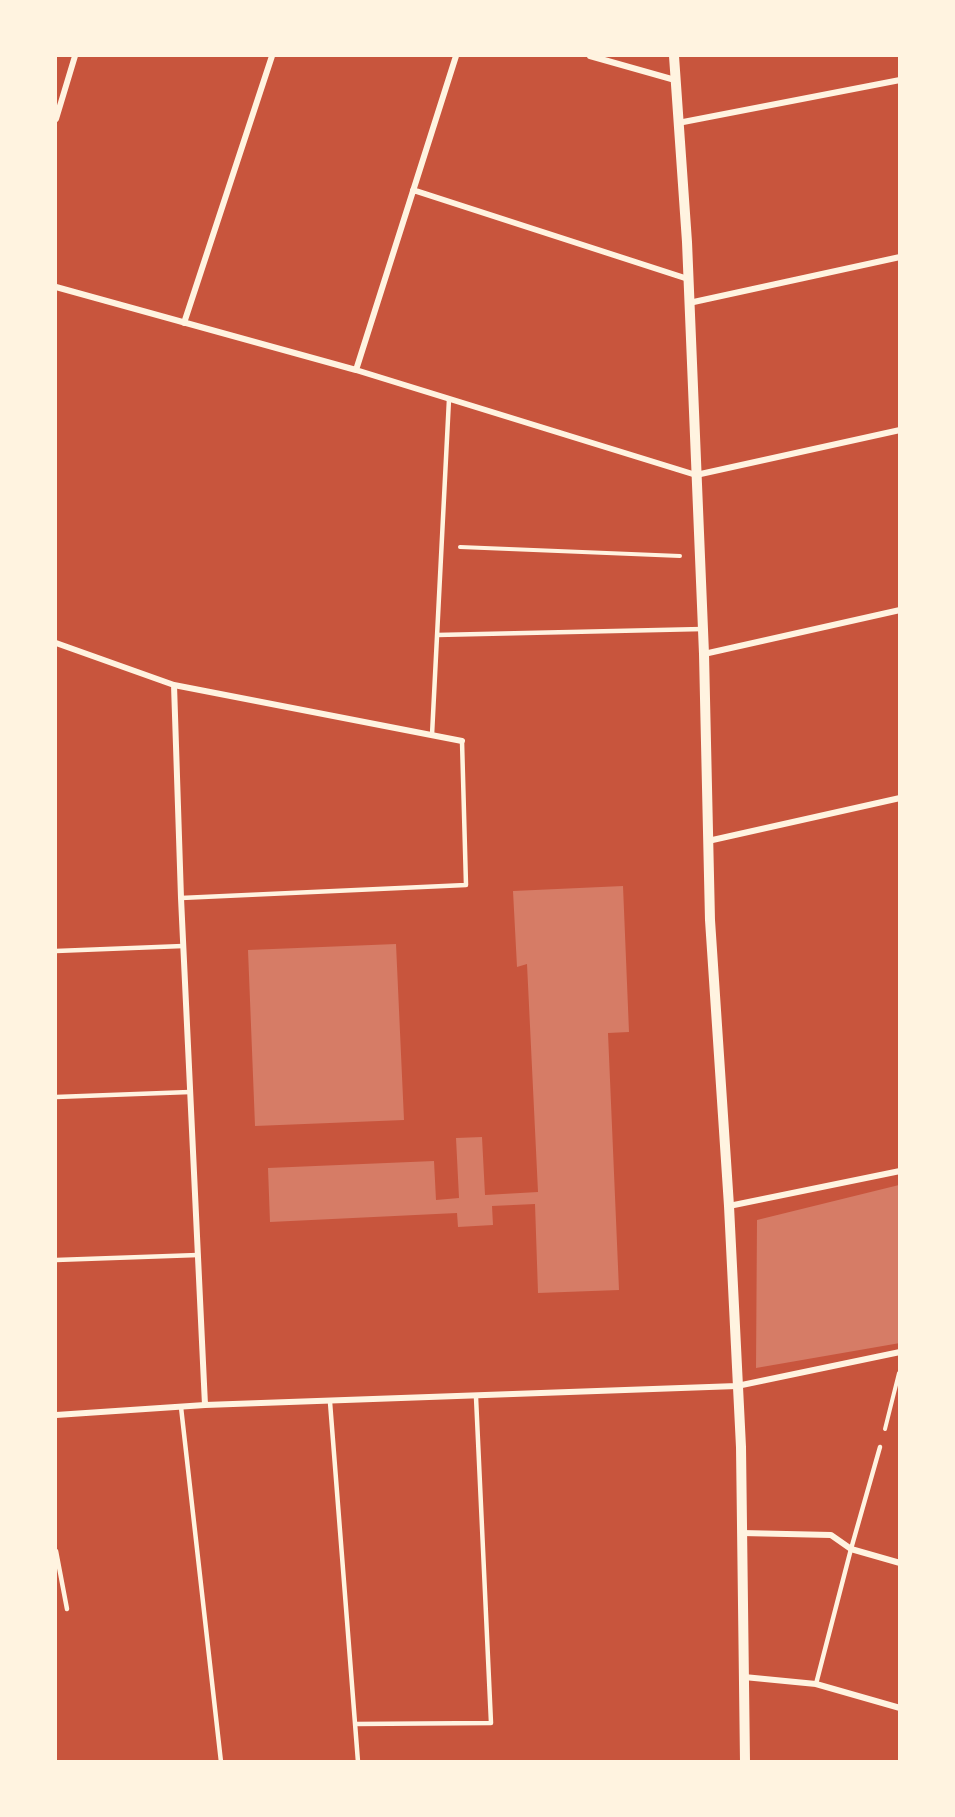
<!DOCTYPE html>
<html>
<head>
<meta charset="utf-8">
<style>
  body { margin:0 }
  #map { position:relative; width:955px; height:1817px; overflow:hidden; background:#c8553d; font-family:"IBM Plex Sans",sans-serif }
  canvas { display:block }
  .frame { position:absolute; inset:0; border:57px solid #fff3e0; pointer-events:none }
</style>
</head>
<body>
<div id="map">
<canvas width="955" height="1817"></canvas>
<div class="frame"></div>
</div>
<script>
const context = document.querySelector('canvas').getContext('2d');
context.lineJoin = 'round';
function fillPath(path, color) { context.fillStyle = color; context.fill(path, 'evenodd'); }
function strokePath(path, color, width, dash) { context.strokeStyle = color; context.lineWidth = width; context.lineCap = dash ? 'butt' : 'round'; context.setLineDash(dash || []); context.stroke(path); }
fillPath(new Path2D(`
  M623 886 629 1032 608 1033 619 1290 538 1293 535 1204 492 1206 493 1225 458 1227 457 1213 270 1222 268 1168 434 1161 436 1200 459 1198 456 1138 482 1137 485 1195 538 1192 527 964 517 967 513 891Z
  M396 944 404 1120 255 1126 248 950Z
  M899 1185 900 1343 756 1368 757 1220Z`), '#d67c66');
strokePath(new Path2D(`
  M460 547 680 556
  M885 1429 899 1373`), '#fff3e0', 4);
strokePath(new Path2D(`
  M437 635 703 629
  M432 735 449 399
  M181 898 466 885 462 741
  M56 951 183 946
  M56 1097 190 1092
  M56 1260 198 1255
  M330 1402 358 1762
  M181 1407 221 1762
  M56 1551 67 1609
  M816 1684 851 1549 880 1447
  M355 1724 491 1723 476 1397`), '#fff3e0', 4.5);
strokePath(new Path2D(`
  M590 56 675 80
  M56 119 75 56
  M678 123 900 80
  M413 190 688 279
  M56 287 356 370 696 475 900 430
  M689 303 900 257
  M184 323 272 56
  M356 370 456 56
  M56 643 174 685 181 898 205 1405
  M704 654 900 610
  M174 685 462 741
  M708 841 900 798
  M729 1206 900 1171
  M56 1415 205 1405 737 1386 900 1352
  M742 1533 831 1535 851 1549 900 1563
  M744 1677 816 1684 900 1708`), '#fff3e0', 6);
strokePath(new Path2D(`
  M674 56 687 242 704 654 710 920 729 1206 741 1447 745 1762`), '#fff3e0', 10);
</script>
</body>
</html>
